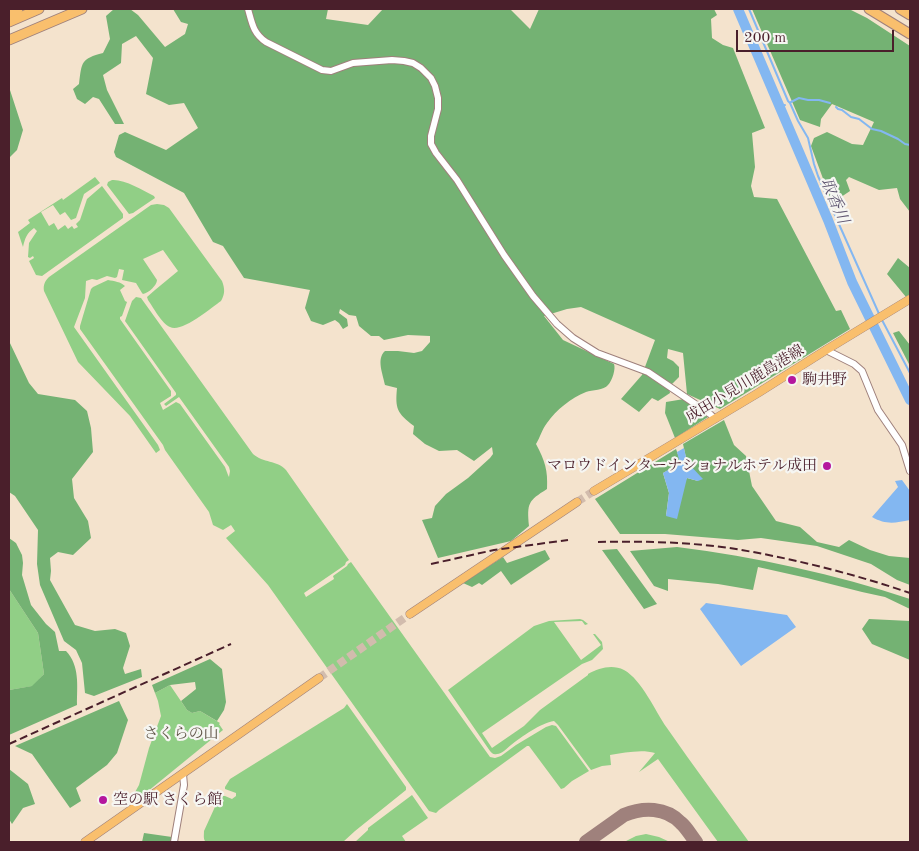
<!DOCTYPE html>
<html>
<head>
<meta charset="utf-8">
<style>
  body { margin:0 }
  #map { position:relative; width:919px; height:851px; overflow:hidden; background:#f4e3cd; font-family:"Old Standard TT",serif }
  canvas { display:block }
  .frame { position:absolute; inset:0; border:10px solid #4a1f2b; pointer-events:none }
  .scale { position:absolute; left:736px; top:30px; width:158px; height:22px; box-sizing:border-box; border:2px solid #4a1f2b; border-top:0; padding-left:6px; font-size:15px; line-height:18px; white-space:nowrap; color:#4a1f2b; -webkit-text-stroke:4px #f6f6f2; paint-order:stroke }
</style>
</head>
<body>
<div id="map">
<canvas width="919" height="851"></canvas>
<div class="frame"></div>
<div class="scale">200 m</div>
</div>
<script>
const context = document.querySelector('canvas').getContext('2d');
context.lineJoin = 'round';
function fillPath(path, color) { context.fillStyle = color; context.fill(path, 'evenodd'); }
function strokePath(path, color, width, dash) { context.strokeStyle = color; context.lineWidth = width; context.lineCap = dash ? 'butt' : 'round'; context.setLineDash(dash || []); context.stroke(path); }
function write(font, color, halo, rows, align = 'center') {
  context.font = font + ' "Old Standard TT","Noto Serif JP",serif'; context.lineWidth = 4.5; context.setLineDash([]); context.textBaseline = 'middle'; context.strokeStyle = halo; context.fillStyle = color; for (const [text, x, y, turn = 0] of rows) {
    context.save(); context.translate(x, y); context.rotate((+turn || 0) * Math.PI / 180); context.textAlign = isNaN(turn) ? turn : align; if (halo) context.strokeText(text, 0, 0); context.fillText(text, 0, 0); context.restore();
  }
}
fillPath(new Path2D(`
  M95 177 100 183 84 194 76 218 71 220 65 212 60 215 53 205 41 212 49 226 54 223 58 230 65 225 68 229 72 226 74 229 78 227 76 224 80 220 87 199 102 186 123 214V218L42 276 36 275 29 261 34 258 33 256 30 258 28 257 29 243 37 231 34 228C27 233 25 238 23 247L18 232 30 223 28 220 62 198 63 200Z
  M112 180C124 179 143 190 154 196L155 198 133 213 129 214 107 185 108 182Z
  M157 204 164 205 169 208 222 281C225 289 225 294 221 301 211 308 182 333 170 327 162 324 153 307 148 300L147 297 155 290 178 271 163 250 143 259 157 280C157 285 149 293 143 294L142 293 136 283 122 280 124 270 119 269 117 277 115 278 107 276 97 280 92 279 86 281 85 298 74 327 158 445 160 450 156 453 130 416 78 362 44 291C43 285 45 281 49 277L151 205Z
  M108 280C114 281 121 282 125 286L120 290 125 301 127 302 122 316 120 317V319L171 391V396L160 403 163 410 176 402 180 404 225 467 228 475 229 477 230 471 229 467 179 397 166 406 164 404 176 395V393L125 321 132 301 136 297 141 298 253 454C263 463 277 460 286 470L349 560 346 562 345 565 304 593 306 597 334 579 333 576 347 566 348 564 351 562 490 757 495 758 501 756 516 745 546 727 552 725 556 726 589 771 572 781 564 788 561 789 529 746H527L439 810 436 813 429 811 268 585 226 538 235 531 231 525 223 530 213 525 209 512 165 450 163 445 80 329V326L91 289 93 287Z
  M9 589 38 633 44 674 33 686 9 690Z
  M580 619 583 620 588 624 585 625 582 621 554 622 581 660 601 645 593 634H595L602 642 603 649 592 660 582 664 482 733 492 748 524 726 540 710 588 675V674C599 668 612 664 624 670 642 680 655 711 667 728 694 767 722 804 749 842H718L658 759 639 772 655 753C641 749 624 753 610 755L611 765 602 766 591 770 558 725 554 721C541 723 521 737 511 745 507 748 502 754 497 754 493 755 492 753 490 751L448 690 534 626 549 621Z
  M170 685 187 710 192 713 200 711 220 723 219 724 223 730 142 796 140 795 129 803 139 785 149 748 161 716 158 701 155 693Z
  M347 704 406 787V790L355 831 343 842H206C203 840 204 835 204 831L219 798 221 796H225L232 799 236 796V793L225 789V787L230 779 344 708Z
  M412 795 428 818 402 836 406 842H355L368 830V828Z
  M646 834 659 837 670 842H624L636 836Z`), '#91cf86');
fillPath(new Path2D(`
  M114 9H130L138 15 165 47 185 34 188 24 181 22 173 9H328L326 19 368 25 383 9H510L530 29 539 9H714L717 15 711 19 712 38 723 45 733 48 765 128 752 133 755 167 751 186 754 197 777 199 836 311 841 310 850 329 720 409 687 394 683 353 668 349 667 358 673 361 679 367V377L669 387 670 393 658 401 652 398 639 412 621 399 642 375 655 340 581 307 567 309 544 316 563 340 614 364C616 369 612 381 608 385 604 390 592 390 586 392 571 398 556 410 547 423 542 429 540 438 536 444 545 461 548 470 547 489 528 501 527 503 529 526L511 541 438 558 422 520 432 518 435 506 446 494 468 478 490 458 493 454 492 447 474 461 457 450 439 451 425 444 413 434 414 426C397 413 395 409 397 388L385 385C383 374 376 359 385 351H398L414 353 422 351 430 342V336L408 335 384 340 379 336H371L359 326 356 316 349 315 340 309 339 313 347 319 348 326 343 329 339 323 335 320 323 325 311 321 305 308 310 290 244 278 223 246 213 242 184 193 116 157 114 152 119 135 125 132 166 150 198 128 184 103 169 105 146 94 153 58 136 36 122 44 121 63 103 75 107 90 124 124H115L99 99 93 97 85 104 77 99 73 89 79 84C82 61 81 59 103 53L110 39 106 16Z
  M752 9H849L867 18 910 46V212L900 199 897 188 879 190 849 177 846 180 850 191 832 203 811 146 814 138 827 132 852 144 863 145 874 122 832 104 821 119 820 127 800 120Z
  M9 87 23 130 17 150 9 158Z
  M898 258 910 268V294L906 297 887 274Z
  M899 331 910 345V366L893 333Z
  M9 341 29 383 38 394 75 400 87 411 91 428 93 452 72 479 74 498 88 521 91 538 73 555 58 552 50 558 51 571 50 580 75 625 95 631 115 629 126 633 130 646 123 668 125 674 141 669 142 677 94 696 85 693 82 663 76 650 64 641 40 585 37 564 38 530 15 496 9 492Z
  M684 399 708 417 675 438 665 413 666 402Z
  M724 420 734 445 746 456 752 486 776 521 800 527 817 542 839 547 849 540 870 550 889 556 910 558V585L897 580 871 564 817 546 761 538 738 540 665 534H620L595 499 676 449 681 463 663 473 669 493 666 516 687 478 698 481 687 462 683 444Z
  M9 538 16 543 22 555 23 563 22 575 31 605 46 624 55 632 59 651H66C80 666 77 685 77 705L9 735V690L32 686 44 674 38 633 9 589Z
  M677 547C756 557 835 574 910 599V609L885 597 862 592 807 578 758 567 753 590 718 584 668 579V591L654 586 630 551Z
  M617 549 657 604 644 609 602 550Z
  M545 550 550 559 511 585 501 571 482 585 479 583 472 587 463 583 503 557 507 563Z
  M869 619 910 621V660L872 644 862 629Z
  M210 659 222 669 226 702 224 710 217 721 200 711 192 713 187 710 181 701 196 689 195 682 170 685 155 693 152 685Z
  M119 701 128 720 117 753 107 765 76 788 81 801 70 808 32 754 15 746Z
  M9 769 28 784 35 804 23 808 12 824 9 819Z
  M144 833 172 837 171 842H142Z`), '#74b273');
fillPath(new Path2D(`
  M684 448 687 462 703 479 698 481 687 478 677 519 666 516 669 493 663 473 680 463 677 452Z
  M902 480 910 491V520C895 523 886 525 872 517L898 487 895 481Z
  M706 603 787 615 796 627 741 666 700 609Z`), '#83b7f1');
strokePath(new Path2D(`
  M749 9 788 101 790 103 798 121 808 138 814 164 818 176 838 222 880 316
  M791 102 799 98 808 100H819L830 103
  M780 107 785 105
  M836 107 838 109 842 110 851 117 859 119 872 129 881 131 898 139 905 144 910 145
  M882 320 910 373`), '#83b7f1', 2);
strokePath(new Path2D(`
  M738 9 828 220 852 282 910 400`), '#83b7f1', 10);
strokePath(new Path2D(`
  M586 842 624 815C643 807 666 807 681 823 687 828 691 836 696 842`), '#9f817c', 14);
strokePath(new Path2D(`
  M577 502 594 491
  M319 678 410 614`), '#d2bcad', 8, [8, 4]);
const minor = new Path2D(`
  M248 9C252 23 253 33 266 42L322 70 331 71 353 63 392 60 404 61 413 63 421 68 431 78 435 86 438 98V109L431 136V144L436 153 457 180 504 255 533 296 557 324 573 338 597 353 648 372 710 414 715 419
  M826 350 854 364 862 371 878 410 902 445 910 471
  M174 842 184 785 183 774`);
const major = new Path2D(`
  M594 491 758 393 826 350 910 299
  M410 614 577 502
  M85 842 319 678`);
const highway = new Path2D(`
  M869 9 910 34
  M900 9 910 15
  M9 13 18 9
  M9 22 39 9
  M9 40 82 9`);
strokePath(minor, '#9f817c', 8);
strokePath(major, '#9f817c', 9);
strokePath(highway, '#9f817c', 11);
strokePath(minor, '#fff', 6);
strokePath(major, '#f9bf6d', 8);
strokePath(highway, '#f9bf6d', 9);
strokePath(new Path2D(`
  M598 542C644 541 691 542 736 549 795 559 854 574 910 593
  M431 564 494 550 568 540
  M9 744 231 644`), '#4a1f2b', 2, [8, 4]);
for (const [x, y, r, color] of [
  [792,380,5,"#b5179e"],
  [827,466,5,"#b5179e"],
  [103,800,5,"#b5179e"]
]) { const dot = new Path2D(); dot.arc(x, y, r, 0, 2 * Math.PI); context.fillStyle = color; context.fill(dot); strokePath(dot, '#f6f6f2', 2); }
write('15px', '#4a1f2b', '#f6f6f2', [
  ["駒井野",802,380],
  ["マロウドインターナショナルホテル成田",817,466,"right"],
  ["空の駅 さくら館",113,800]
], 'left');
write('15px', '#4a1f2b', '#f6f6f2', [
  ["成田小見川鹿島港線",745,384,-31]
]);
write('15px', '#5f5446', '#f6f6f2', [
  ["さくらの山",181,734]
]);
write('italic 16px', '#5e5470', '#f6f6f2', [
  ["取香川",834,201,67]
]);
</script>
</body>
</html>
